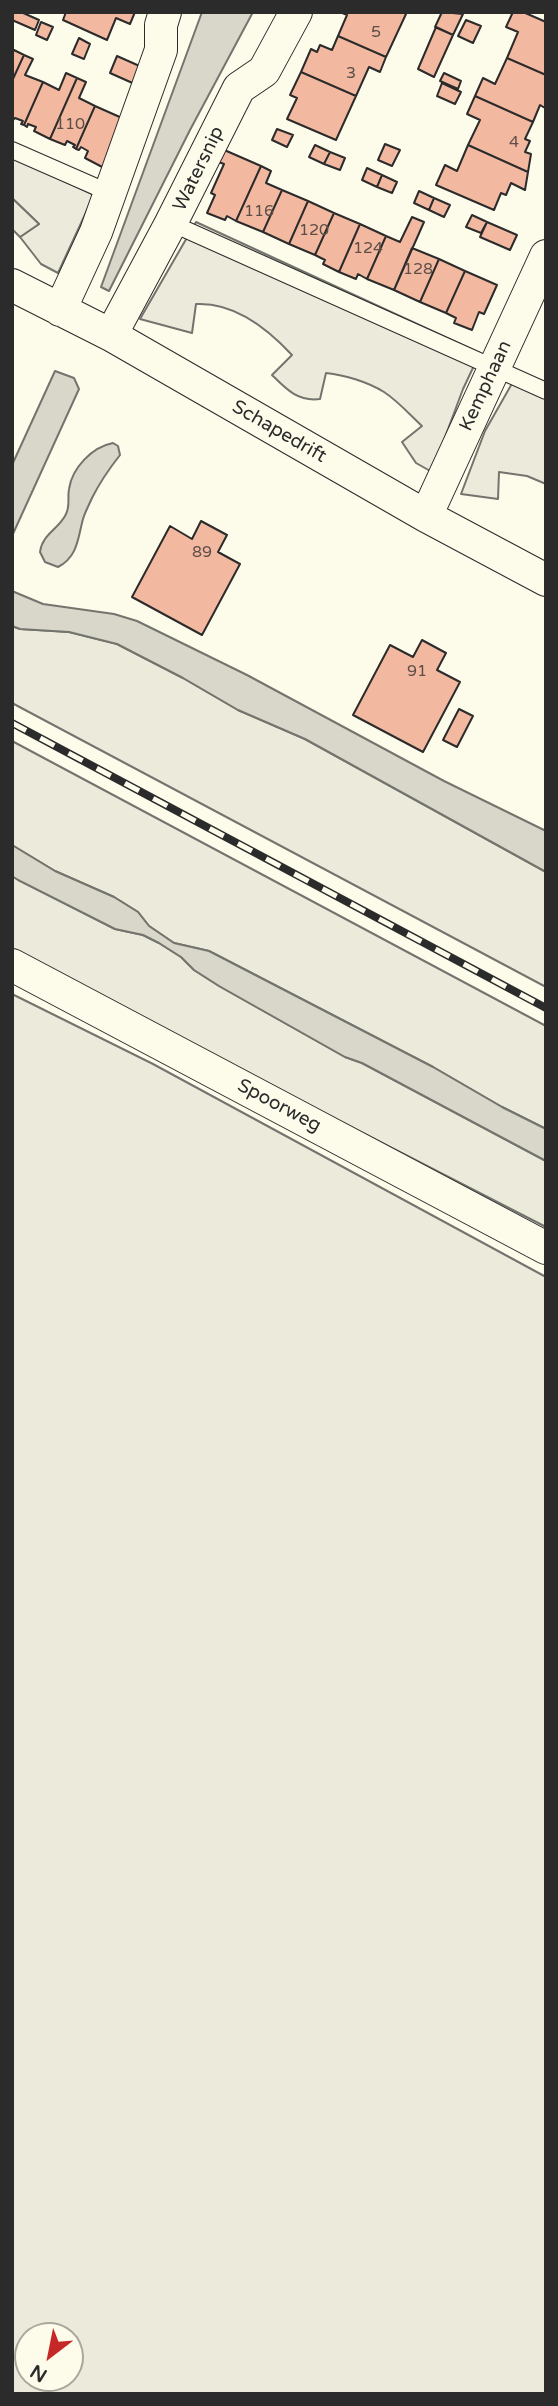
<!DOCTYPE html>
<html>
<head>
<meta charset="utf-8">
<style>
  body { margin:0 }
  #map { position:relative; width:558px; height:2406px; overflow:hidden; background:#fdfbea; font-family:"Varela Round",sans-serif }
  canvas { display:block }
  .frame { position:absolute; inset:0; border:14px solid #2b2b2b; pointer-events:none }
  .north { position:absolute; left:14px; top:2322px; width:70px; height:70px; box-sizing:border-box; background:#fdfbea; border:2px solid #a9a89e; border-radius:50%; rotate:212deg; font-size:19px; font-weight:700; line-height:28px; text-align:center; color:#2b2b2b }
  .north::after { content:''; display:block; margin:auto; width:24px; height:32px; background:#c62828; clip-path:polygon(50% 0,100% 100%,50% 72%,0 100%) }
</style>
</head>
<body>
<div id="map">
<canvas width="558" height="2406"></canvas>
<div class="frame"></div>
<div class="north">N</div>
</div>
<script>
const context = document.querySelector('canvas').getContext('2d');
context.lineJoin = 'round';
function fillPath(path, color) { context.fillStyle = color; context.fill(path, 'evenodd'); }
function strokePath(path, color, width, dash) { context.strokeStyle = color; context.lineWidth = width; context.lineCap = dash ? 'butt' : 'round'; context.setLineDash(dash || []); context.stroke(path); }
function write(font, color, halo, rows, align = 'center') {
  context.font = font + ' "Varela Round",sans-serif'; context.lineWidth = 5; context.setLineDash([]); context.textBaseline = 'middle'; context.strokeStyle = halo; context.fillStyle = color; for (const [text, x, y, turn = 0] of rows) {
    context.save(); context.translate(x, y); context.rotate((+turn || 0) * Math.PI / 180); context.textAlign = isNaN(turn) ? turn : align; if (halo) context.strokeText(text, 0, 0); context.fillText(text, 0, 0); context.restore();
  }
}
const green = new Path2D(`
  M12 156 94 195 58 273 41 264 20 237 39 224 12 198Z
  M196 222 480 353 463 389 432 472 416 463 402 442 422 426C410 415 398 401 384 392 368 382 345 375 326 373L320 399C298 402 286 389 272 375L292 355C268 329 234 302 196 304L192 333 140 319Z
  M514 380 546 395V484L527 476 499 472 498 499 461 494 485 431Z
  M12 626 20 629 69 632 117 644 183 678 238 710 305 739 546 872V987L12 703Z
  M12 741 546 1026V1129L502 1107 433 1067 209 951 174 943 149 926 138 912 114 897 55 871 12 845Z
  M12 876 115 929 143 935 159 943 181 957 194 970 219 986 345 1057 362 1063 546 1161V1227L12 953Z
  M12 994 153 1064 546 1277V2394H12ZM70 2336V2378H28V2336Z`);
fillPath(green, '#ecebdb');
strokePath(green, '#74746e', 2);
const parking = new Path2D(`
  M12 198 39 224 20 237 12 229Z`);
fillPath(parking, '#eceadb');
strokePath(parking, '#74746e', 2);
const water = new Path2D(`
  M202 12H253L190 130 109 291 101 287Z
  M55 371 74 378 79 389 12 536V465Z
  M113 443 118 446 120 455C109 469 100 482 92 498 89 505 85 512 83 519 78 537 78 557 58 567L45 562 40 552C42 535 57 530 65 516 71 506 67 500 69 489 72 468 92 447 113 443Z
  M12 591 43 604 114 614 137 621 247 675 444 781 546 831V872L305 739 238 710 183 678 117 644 69 632 20 629 12 626Z
  M12 845 55 871 114 897 138 912 149 926 174 943 209 951 433 1067 502 1107 546 1129V1161L362 1063 345 1057 219 986 194 970 181 957 159 943 143 935 115 929 18 880 12 876Z`);
fillPath(water, '#d8d7c9');
strokePath(water, '#74746e', 2);
const building = new Path2D(`
  M12 12H21L39 20 35 30 12 20Z
  M66 12H135L130 24 116 18 107 40 63 20Z
  M402 12 406 14 386 57 338 36 347 15 340 12Z
  M442 12 463 14 453 35 435 27Z
  M513 12H523L546 22V75L507 58 518 32 506 27Z
  M466 20 481 26 473 43 458 36Z
  M41 22 53 27 47 40 36 35Z
  M436 27 453 35 434 77 418 69Z
  M338 36 386 57 380 72 369 67 356 96 301 72 311 49 317 52 320 45 332 50Z
  M79 38 90 44 84 59 72 54Z
  M14 50 24 55 12 81V55Z
  M24 55 33 59 25 75 43 82 24 125 21 124 23 121 15 118 12 121V81Z
  M117 56 144 68 137 85 110 73Z
  M507 58 546 75V106L545 108 540 105 533 122 475 96 483 78 495 84Z
  M301 72 356 96 336 140 287 119 297 98 290 95Z
  M66 73 77 78 50 139 34 131 36 127 28 124 27 127 24 125 43 82 59 90Z
  M444 73 461 81 458 89 440 81Z
  M77 78 86 82 79 98 95 106 76 149 73 147 75 145 67 141 65 145 50 139Z
  M442 83 461 92 455 104 437 96Z
  M475 96 533 122 525 139 530 141 525 152 531 154 528 172 468 145 480 120 467 114Z
  M95 106 122 118 106 169 85 158 88 151 81 147 79 150 76 149Z
  M277 129 293 135 287 147 272 140Z
  M385 144 400 150 392 166 378 160Z
  M315 145 330 152 324 164 309 157Z
  M468 145 528 172 525 190 511 183 506 195 501 193 494 210 436 185 445 165 457 171Z
  M222 149 261 166 236 221 227 216 225 220 207 213 215 195 211 193 224 164 216 161Z
  M330 152 345 158 340 170 324 164Z
  M261 166 271 171 266 183 282 190 263 232 236 221Z
  M367 168 382 175 377 187 362 180Z
  M382 175 397 182 392 193 377 187Z
  M282 190 308 201 289 244 263 232Z
  M419 191 434 198 429 210 414 203Z
  M434 198 450 205 444 217 429 210Z
  M308 201 334 213 315 255 289 244Z
  M334 213 360 224 339 272 323 264 325 260 315 255Z
  M472 215 487 222 481 233 466 227Z
  M412 217 424 222 394 290 367 279 386 236 400 242Z
  M487 222 517 235 510 250 480 237Z
  M360 224 386 236 367 279 358 274 356 279 339 272Z
  M412 248 439 259 420 302 394 290Z
  M439 259 465 271 446 313 420 302Z
  M465 271 497 285 484 314 479 312 472 330 454 323 456 318 446 313Z
  M201 521 227 535 218 552 240 564 202 635 132 597 170 526 192 539Z
  M422 640 446 653 437 670 460 682 423 752 353 715 390 645 413 657Z
  M459 709 473 716 457 747 443 740Z`);
fillPath(building, '#f2b8a0');
strokePath(building, '#2b2b2b', 2);
const service = new Path2D(`
  M12 150 110 193
  M171 223 546 391`);
const minor = new Path2D(`
  M12 285 111 335 426 516 546 580
  M60 310 96 232 161 50V25L165 12
  M111 335 171 223 239 88 264 71 296 12
  M426 516 546 256
  M12 965 546 1248`);
strokePath(service, '#2b2b2b', 18);
strokePath(minor, '#2b2b2b', 34);
strokePath(service, '#fdfbea', 16);
strokePath(minor, '#fdfbea', 32);
const rail = new Path2D(`
  M12 723 546 1008`);
strokePath(rail, '#2b2b2b', 8);
strokePath(rail, '#fdfbea', 5, [16]);
write('16px', '#5d4e48', null, [
  ["5",376,33],
  ["3",351,74],
  ["110",70,125],
  ["4",514,143],
  ["116",259,212],
  ["120",314,231],
  ["124",368,249],
  ["128",418,270],
  ["89",202,553],
  ["91",417,672]
]);
write('19px', '#2b2b2b', '#fdfbea', [
  ["Watersnip",199,169,-64],
  ["Kemphaan",486,386,-65],
  ["Schapedrift",279,432,30],
  ["Spoorweg",279,1106,28]
]);
</script>
</body>
</html>
